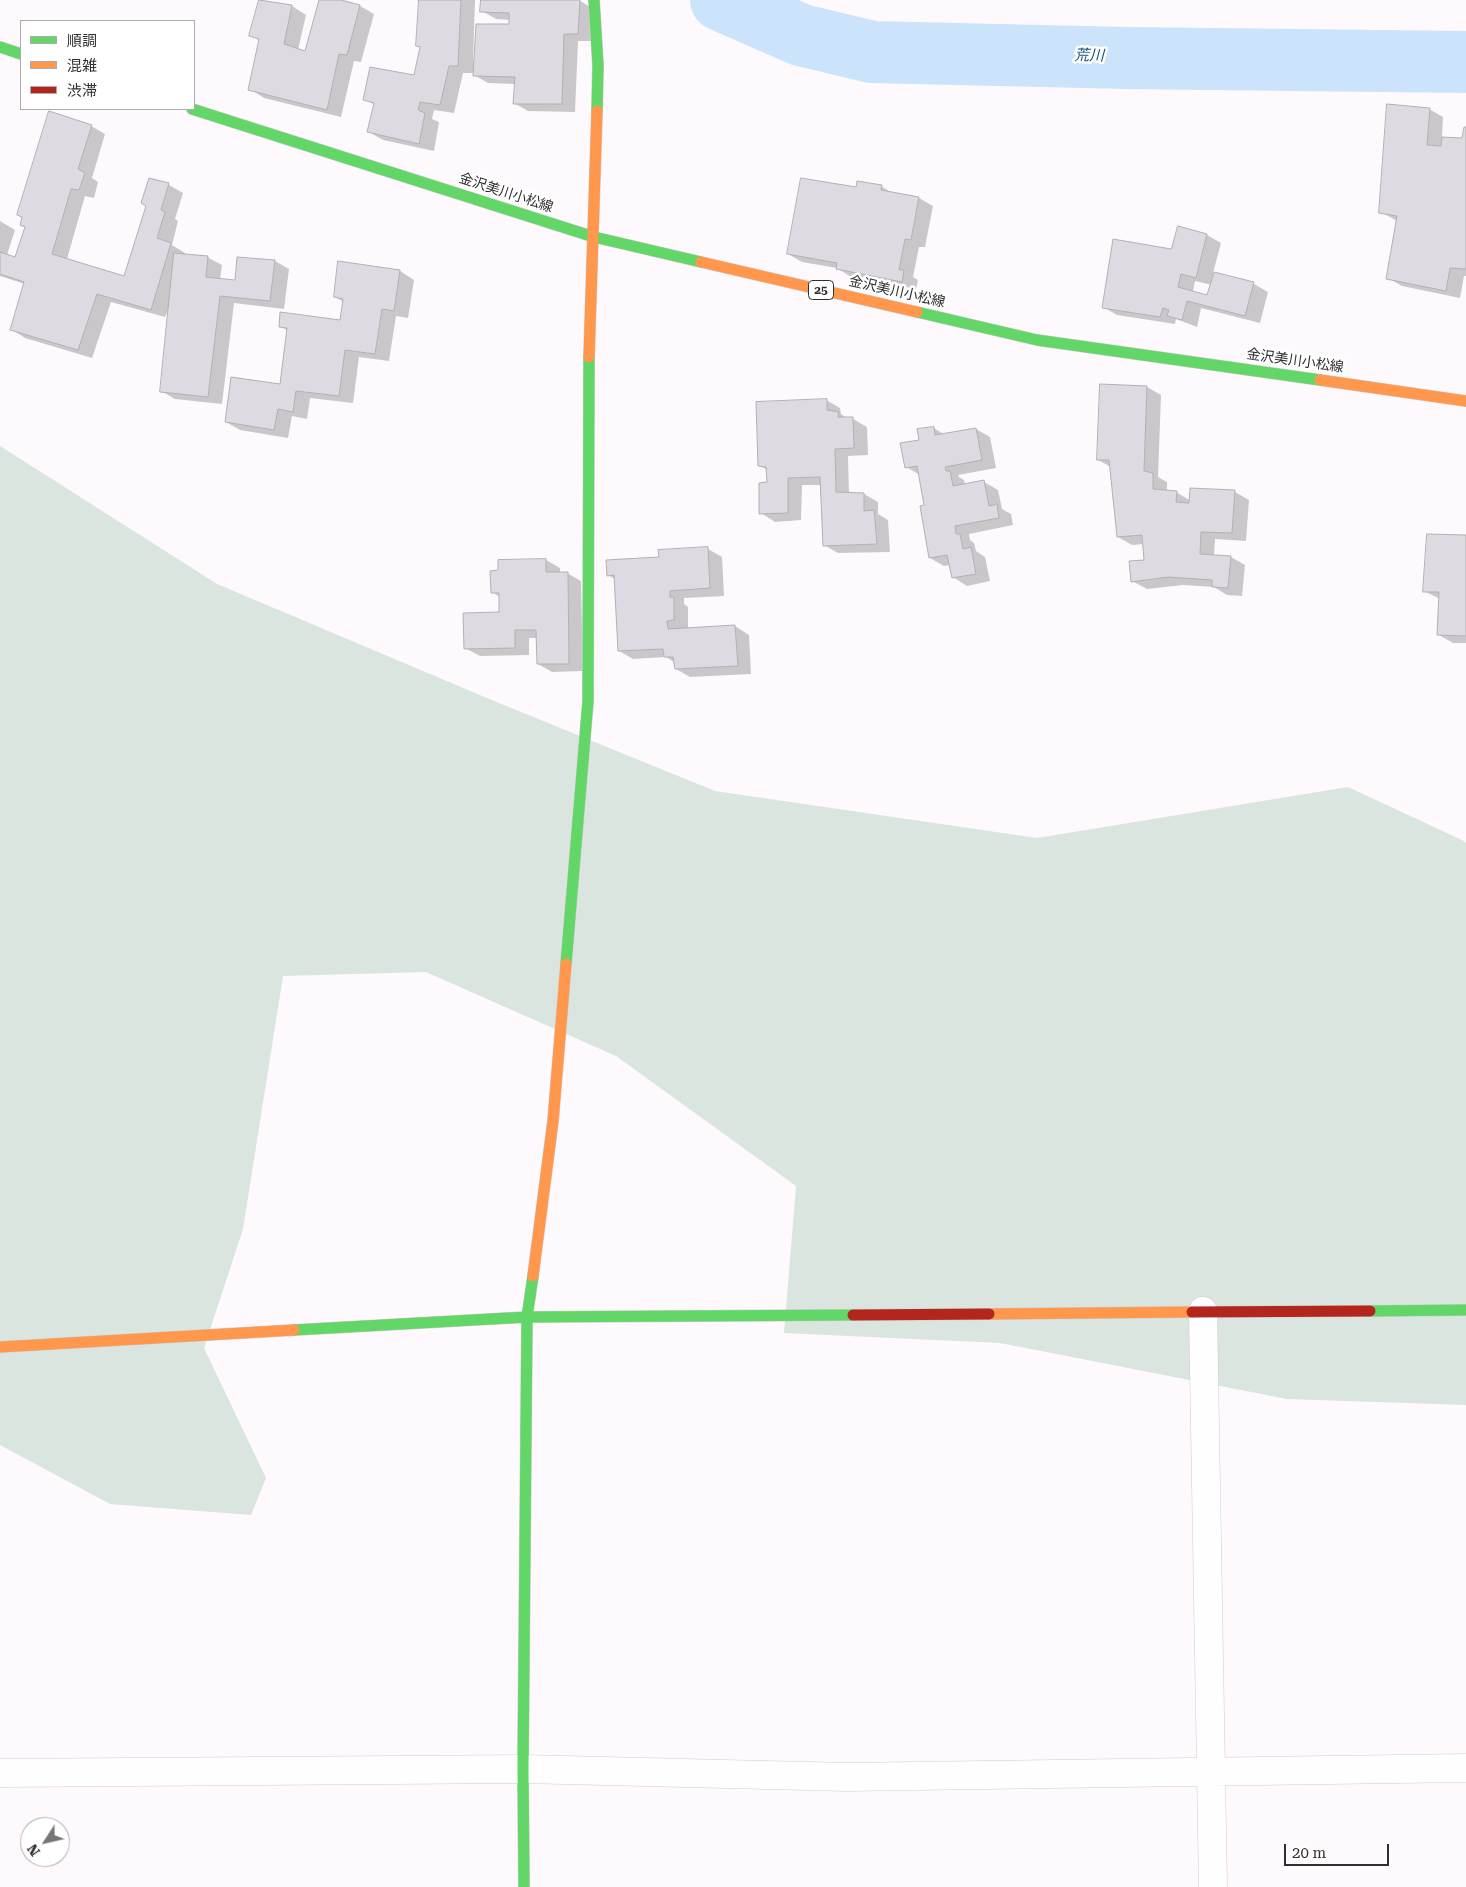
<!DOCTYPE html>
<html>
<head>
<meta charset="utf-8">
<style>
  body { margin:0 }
  #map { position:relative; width:1466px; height:1887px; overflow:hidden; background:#fdf9fd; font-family:"Roboto Serif","Noto Sans JP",serif }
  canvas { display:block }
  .legend { position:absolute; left:20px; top:20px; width:175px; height:90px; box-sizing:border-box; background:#fff; border:1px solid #adabac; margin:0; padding:6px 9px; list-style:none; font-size:15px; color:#312e30 }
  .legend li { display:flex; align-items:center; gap:10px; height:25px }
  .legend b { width:25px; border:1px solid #adabac }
  .north { position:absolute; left:20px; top:1817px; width:50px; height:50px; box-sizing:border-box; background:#fff; border:1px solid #adabac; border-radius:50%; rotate:235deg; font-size:14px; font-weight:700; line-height:20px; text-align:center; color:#312e30 }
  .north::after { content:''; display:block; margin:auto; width:18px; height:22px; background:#787578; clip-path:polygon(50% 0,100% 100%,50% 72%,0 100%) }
  .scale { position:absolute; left:1284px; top:1844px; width:105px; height:22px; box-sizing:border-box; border:2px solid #312e30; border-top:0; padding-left:6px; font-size:15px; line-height:18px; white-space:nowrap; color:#312e30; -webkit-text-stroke:4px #fff; paint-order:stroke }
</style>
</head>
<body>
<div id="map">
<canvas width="1466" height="1887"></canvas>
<ul class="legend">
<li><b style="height:6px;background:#63d668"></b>順調</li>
<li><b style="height:6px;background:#ff974d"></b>混雑</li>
<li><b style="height:6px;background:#b3261e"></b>渋滞</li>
</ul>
<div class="north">N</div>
<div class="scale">20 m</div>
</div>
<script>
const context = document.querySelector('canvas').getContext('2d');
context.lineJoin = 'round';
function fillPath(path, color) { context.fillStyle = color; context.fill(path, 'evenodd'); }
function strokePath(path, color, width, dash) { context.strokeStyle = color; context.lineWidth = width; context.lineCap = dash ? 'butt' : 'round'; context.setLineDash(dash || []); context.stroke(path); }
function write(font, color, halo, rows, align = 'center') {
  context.font = font + ' "Roboto Serif","Noto Sans JP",serif'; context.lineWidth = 5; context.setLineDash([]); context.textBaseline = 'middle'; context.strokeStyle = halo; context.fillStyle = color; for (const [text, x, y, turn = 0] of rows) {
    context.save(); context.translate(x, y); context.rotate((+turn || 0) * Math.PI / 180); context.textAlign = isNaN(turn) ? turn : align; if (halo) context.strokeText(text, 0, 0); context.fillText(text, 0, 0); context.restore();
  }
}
fillPath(new Path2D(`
  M0 446 217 584 494 701 715 791 1037 838 1348 787 1464 841 1466 843V1405L1287 1399 1000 1343 784 1333 796 1186 616 1056 426 972 283 976 243 1229 204 1348 266 1478 251 1515 110 1504 0 1445Z`), '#d9e5de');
fillPath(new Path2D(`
  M260 0 292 6 306 15 298 50 306 52 320 0H336L360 6 374 14 361 62 354 61 341 117 264 98 250 89 260 41 251 35Z
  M420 0H475L473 61H475L510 26 511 20 496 19 482 11V0H579L593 9 592 41H578L575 112 528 111 514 103 515 84 488 83 474 75V73H463L454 113 434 110 432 119 439 122 434 151 383 140 369 132 375 105 365 99 415 77 421 48 418 46Z
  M1429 109 1443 117 1442 138 1463 140 1466 128V276H1464L1460 298 1402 286 1388 278 1397 221 1381 212Z
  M91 126 105 134 92 178 98 182 94 198 85 196 67 259 125 277 147 205 150 179 169 185 183 193 175 219 178 221 172 245 185 253 184 255 207 257 222 265 220 280 236 282 238 258 275 261 289 269 284 309 234 303 222 404 175 399 161 391 170 305 165 317 111 302 92 358 25 338 11 329 25 284 0 276V221L15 230 7 255 16 258Z
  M881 186 892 193 919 198 933 206 925 247H919L913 277 918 280 916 289 851 277 837 268 802 262 788 254 857 189Z
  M1179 227 1207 235 1221 243 1213 273 1254 284 1268 292 1260 323 1201 308 1197 327 1176 319 1175 324 1117 315 1103 307 1172 251ZM1195 281 1212 285 1208 296 1193 292Z
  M400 271 414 280 408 318 396 316 389 361 359 357 353 403 310 398 307 419 292 416 288 438 240 430 226 422 281 385 288 331 280 326 341 322 344 302 335 297Z
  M1147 387 1161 395 1158 477 1167 482V492H1176L1191 501 1192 489 1235 492 1249 500 1246 541 1215 539 1214 556 1231 557 1245 565 1242 596 1227 595 1214 587 1183 585 1147 589 1132 581 1146 561 1144 544 1132 545 1118 537 1111 467 1098 460Z
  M826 400 840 408 841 414 848 419H853L867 427 868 455 848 456 849 494H864L878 502V514L888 520 890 552 838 553 824 545 822 485H802L801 520 775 522 761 513 768 483 767 470 759 465Z
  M934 428 945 435 976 429 990 437 996 468 958 475 959 477 964 480 965 485 984 482 998 490 1002 509 1011 514 1013 525 969 534 970 540 974 543 976 551 985 557 990 581 967 586 953 577 950 565 944 566 930 558 925 506 920 475 906 467 921 441Z
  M1466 537V643H1453L1439 635 1440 599 1424 591Z
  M708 549 722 557 724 596 684 598V604L688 607V629L735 626 749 635 751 674 690 677 676 669 674 662 666 657 633 659 619 651 615 579 608 575 661 558Z
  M546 560 560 568V573H567L581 581 583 671 552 672 538 664 537 638H529V655L480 656 465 648 501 614 500 597 492 592Z`), '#0003');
strokePath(new Path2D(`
  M721 0 801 35 872 52 1126 58 1466 62`), '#cbe3fb', 62);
const building = new Path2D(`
  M259 0 292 5 284 44 305 51 319 0H341L360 5 347 55 339 54 327 110 248 90 259 39 249 36Z
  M419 0H461L458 66H449L440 105 420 102 418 110 425 113 419 144 367 132 374 103 363 100 370 67 414 75 420 47 416 46Z
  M481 0H580L578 34H564L562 104H513L515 77 473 76 476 24H509V13L480 12Z
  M1387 104 1430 108 1427 145 1441 146 1442 137 1462 138 1464 127H1466V269L1450 268 1446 291 1386 279 1397 216 1379 213Z
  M49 111 92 125 78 169 85 173 79 190 71 189 52 254 124 276 146 206 141 203 149 178 169 183 161 210 165 212 157 238 171 243 151 310 97 294 78 350 10 330 24 282 0 274V252L15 257 25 227 20 225 22 217 17 215Z
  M801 178 856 187 857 181 882 185 881 190 919 197 911 240 905 239 899 270H904L902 282 836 269 837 263 787 254Z
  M1178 226 1207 234 1196 278 1181 274 1178 287 1207 295 1214 272 1254 282 1245 316 1187 301 1182 320 1167 316 1169 310 1163 308 1160 317 1102 308 1113 239 1171 249Z
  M174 253 208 256 206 277 235 280 237 257 275 260 270 301 220 296 208 397 160 392Z
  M338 261 400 270 394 311 382 309 375 354 345 350 339 396 296 391 293 412 278 409 274 430 225 422 231 377 280 384 287 328 279 327 280 312 340 320 343 299 334 297Z
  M1100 384 1147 386 1144 471 1153 473V489L1177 491 1176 502 1189 503 1190 488 1235 490 1232 533 1201 532 1200 554 1231 556 1228 588 1212 587V580L1168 577 1131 582 1129 561 1144 560 1142 535 1117 537 1109 460H1097Z
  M827 399V410L839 412 838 417H853L854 448 835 449 836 492 864 493V511L874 510 877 544 823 546 820 477 788 478V513L759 514V483L767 482 766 467 758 466 756 402Z
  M934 427 935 435 976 428 982 460 945 467 946 471H950L953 486 984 480 989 506 997 504 999 518 955 526 956 534H960L963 549 971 547 976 574 952 578 947 555 929 558 920 506 924 505 917 466 905 468 900 443 919 440 917 429Z
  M1427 534 1466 535V636L1437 635 1439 592H1423Z
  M708 547 710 588 670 591V597H674V620L667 621 668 629 735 625 738 666 675 669 673 657H664L663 649 618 651 614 575 607 576 606 560 659 557 658 550Z
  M546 559V572H568L569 664H537L536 630H515V648L464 649 463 613 499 612V593H491L490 571 498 570V560Z`);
fillPath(building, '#dfd9e2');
strokePath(building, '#b3b0b4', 1);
const street = new Path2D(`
  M1203 1311 1213 1887
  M0 1773 523 1769 847 1777 1466 1768`);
const fast = new Path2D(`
  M594 0 598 65 597 111
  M0 47 21 54
  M192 109 594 237 701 262
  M917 312 1037 340 1320 380
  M566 964 588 701 589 357
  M1370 1311 1466 1310
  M294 1330 527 1317 853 1315
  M524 1887 523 1769 527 1317 533 1276`);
const slow = new Path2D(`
  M701 262 917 312
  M589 357 597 111
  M1320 380 1466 401
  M533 1276 553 1121 566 964
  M989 1314 1192 1312
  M0 1347 294 1330`);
const jam = new Path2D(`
  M1192 1312 1370 1311
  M853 1315 989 1314`);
strokePath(street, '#cfcccf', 29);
strokePath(fast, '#cfcccf', 12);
strokePath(slow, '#cfcccf', 12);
strokePath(jam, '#cfcccf', 12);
strokePath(street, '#fffeff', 28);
strokePath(fast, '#63d668', 11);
strokePath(slow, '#ff974d', 11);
strokePath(jam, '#b3261e', 11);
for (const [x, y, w] of [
  [821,290,25]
]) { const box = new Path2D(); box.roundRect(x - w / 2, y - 9.5, w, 19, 4); context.fillStyle = '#fff'; context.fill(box); strokePath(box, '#312e30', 1); }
write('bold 12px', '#312e30', null, [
  ["25",821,290]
]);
write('14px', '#312e30', '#fff', [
  ["金沢美川小松線",506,193,18],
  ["金沢美川小松線",897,292,13],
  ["金沢美川小松線",1295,361,8]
]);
write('italic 15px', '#165079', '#fff', [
  ["荒川",1089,56,1]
]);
</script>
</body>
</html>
